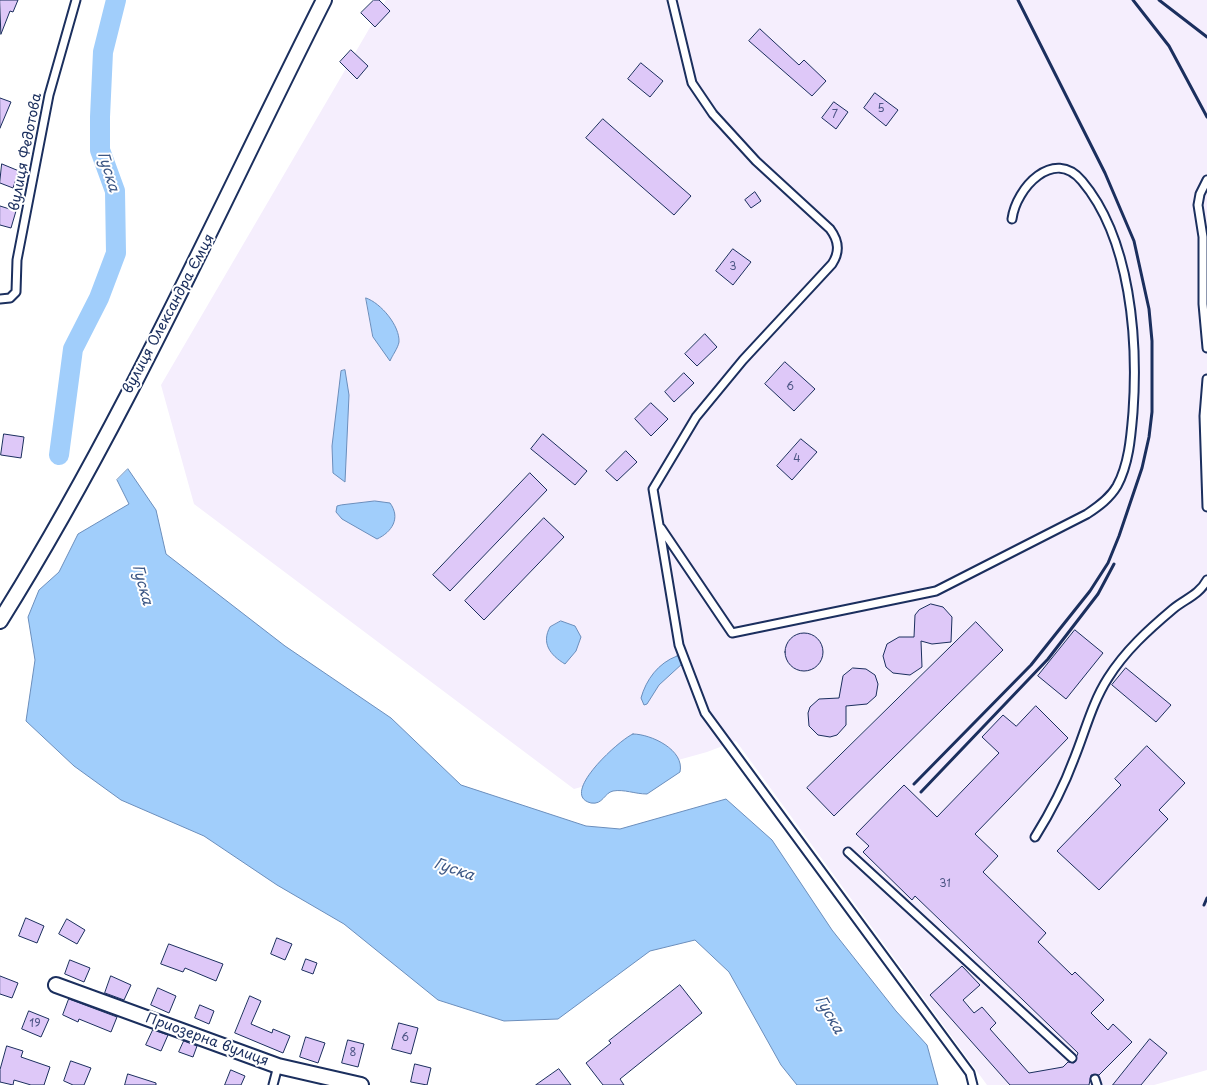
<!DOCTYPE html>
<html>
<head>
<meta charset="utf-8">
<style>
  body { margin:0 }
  canvas { display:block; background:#fff }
</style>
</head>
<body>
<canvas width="1207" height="1085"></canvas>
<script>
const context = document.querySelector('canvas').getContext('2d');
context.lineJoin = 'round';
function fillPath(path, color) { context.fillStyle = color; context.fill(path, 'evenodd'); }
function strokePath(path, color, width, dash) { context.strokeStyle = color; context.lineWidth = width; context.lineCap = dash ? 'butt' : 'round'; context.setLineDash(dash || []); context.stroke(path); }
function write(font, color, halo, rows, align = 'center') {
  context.font = font + ' "Playpen Sans",sans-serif'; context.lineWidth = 4; context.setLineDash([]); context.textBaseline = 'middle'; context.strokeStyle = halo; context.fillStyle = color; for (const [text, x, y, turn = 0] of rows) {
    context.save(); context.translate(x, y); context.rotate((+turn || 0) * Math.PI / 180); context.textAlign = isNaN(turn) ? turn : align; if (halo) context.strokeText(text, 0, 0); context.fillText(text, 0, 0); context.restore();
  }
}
fillPath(new Path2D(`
  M386 0H1207V1070L1154 1085H987L736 741 707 752 574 789 194 504 161 385Z`), '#f5eefd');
const water = new Path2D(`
  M366 298C381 303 400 326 399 342 398 348 392 356 390 361L373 337Z
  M345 370 349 395 345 482 333 473 332 446 341 371Z
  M128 469 156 510 166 554 285 646 391 718 461 785 586 826 620 829 726 799 772 840 832 930 896 1011 927 1045 938 1085H797L781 1065 729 972 695 940 650 951 558 1019 504 1021 438 1000 344 924 277 885 204 836 121 800 74 766 26 721 35 660 28 617 39 590 59 572 78 534 129 504 117 480Z
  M375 501 390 503C401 518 392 532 377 539L342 519 336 512 337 506 341 505Z
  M561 621 575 626 581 637 576 651 565 664C550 655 541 643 550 627Z
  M677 656H681L683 663 659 685 647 704 644 705 641 698C646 680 658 663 677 656Z
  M633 734C651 734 685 750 680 772L647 794C635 794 624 789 613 791 604 793 603 805 591 803 558 795 620 739 633 734Z`);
fillPath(water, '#a1cefb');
strokePath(water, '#6b8ebc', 1);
strokePath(new Path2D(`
  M59 455 73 349 99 298 116 253 115 191 100 150V117L103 52 116 0`), '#a1cefb', 20);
const building = new Path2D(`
  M0 0H18L13 12 10 11 1 34Z
  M374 0H379L390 11 375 27 361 13Z
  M760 29 799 65 804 60 826 81 812 96 749 41Z
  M351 50 368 66 357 79 340 62Z
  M641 63 663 81 650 97 628 79Z
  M875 93 898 110 886 126 864 108Z
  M0 98 11 102 0 128Z
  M834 102 848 112 836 129 822 118Z
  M603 119 691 196 674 215 586 138Z
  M2 164 19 171 13 188 0 183Z
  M755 192 761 201 751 208 745 200Z
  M0 206 16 211 11 228 0 225Z
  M733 249 751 262 733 285 716 271Z
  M705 334 717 347 697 366 685 354Z
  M785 362 815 389 794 411 765 384Z
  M684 373 694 383 674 402 665 392Z
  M651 403 668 419 651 436 635 419Z
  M4 434 24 437 21 458 1 455Z
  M543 434 587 471 575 485 531 449Z
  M801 439 817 452 792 480 777 466Z
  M626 451 637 462 617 481 606 471Z
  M530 473 547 490 450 591 433 575Z
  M544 518 564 537 484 620 465 601Z
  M931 604 943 607 952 617 951 642 932 644 921 641 922 667 910 675 893 673 886 667 883 656 887 644 899 637H914L915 615 919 610Z
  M976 622 1003 650 834 816 807 788Z
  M1075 630 1103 653 1066 699 1038 676Z
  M785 652a19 19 0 1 1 38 0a19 19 0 1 1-38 0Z
  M853 668 866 669 875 675 878 684 876 696 867 704 846 706V725L837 735 830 737 818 735 809 726 808 713 810 707 819 699 839 698 843 676Z
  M1126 668 1171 705 1156 722 1112 685Z
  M1036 706 1068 738 975 834 998 856 983 872 1046 933 1038 942 1072 975 1075 972 1104 1000 1091 1013 1108 1030 1113 1024 1132 1042 1099 1075H1091L1089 1085H1010L930 995 962 966 980 985 963 1000 974 1013 982 1007 996 1023 990 1029 1029 1073 1063 1067 1068 1062 1074 1063 1078 1053 915 896 912 900 863 852 869 846 856 834 904 785 937 817 999 753 982 737 1003 715 1016 726Z
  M1147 746 1185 783 1159 810 1168 819 1099 890 1057 851 1121 785 1115 779Z
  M26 918 44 926 37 943 19 936Z
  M67 919 85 930 77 944 59 934Z
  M277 938 292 944 285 960 271 954Z
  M169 944 223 964 216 981 185 968 183 972 161 964Z
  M306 959 317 963 313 974 302 970Z
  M70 960 90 968 84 982 65 974Z
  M0 976 18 983 12 998 0 994Z
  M111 976 131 985 124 1000 105 993Z
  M680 985 702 1013 620 1079 624 1085H603L586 1063 611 1043 609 1041Z
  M158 988 176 996 169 1013 151 1005Z
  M250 996 261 1001 251 1024 272 1033 273 1029 290 1036 283 1053 235 1033Z
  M69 999 117 1017 111 1032 79 1019 78 1022 63 1015Z
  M200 1005 214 1011 209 1024 195 1018Z
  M29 1011 49 1019 41 1037 22 1029Z
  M399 1023 418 1028 411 1054 392 1049Z
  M153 1030 168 1035 161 1051 146 1045Z
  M306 1037 325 1043 318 1063 300 1057Z
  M1150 1039 1167 1053 1141 1085H1113Z
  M348 1040 364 1044 358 1067 342 1063Z
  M184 1041 197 1046 193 1057 179 1052Z
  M7 1046 23 1051 21 1057 50 1067 44 1085H31L14 1080 13 1085 0 1082V1070Z
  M71 1061 91 1068 84 1085H73L64 1081Z
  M415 1064 431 1068 427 1085 411 1082Z
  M559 1069 571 1085H536Z
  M231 1070 245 1076 241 1085H225Z
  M128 1074 156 1083V1085H125Z`);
fillPath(building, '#dec8f8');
strokePath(building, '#1b2f5e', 1);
const lane = new Path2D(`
  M672 0 692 83 713 114 756 161 830 229C839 241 840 252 832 264L743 360 696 417 653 489 679 645 705 713 970 1073 973 1085
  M1207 180 1200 194 1198 205 1203 237V304L1207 348
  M0 299 10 298 16 292 17 260 49 95 76 0
  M1207 379 1204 416 1207 507
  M661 528 732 633 936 591 1087 514C1099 506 1110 498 1117 486 1129 464 1131 436 1133 412 1138 340 1131 239 1082 181 1054 147 1016 188 1012 219
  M1035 837C1050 813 1064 786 1074 759 1085 732 1092 703 1108 678 1125 651 1148 630 1173 609 1185 599 1199 595 1207 580
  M848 852 1072 1058
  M1095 1079 1097 1085
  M273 1085 278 1066`);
const street = new Path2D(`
  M0 621C124 423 219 208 324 0
  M56 985 278 1066 361 1085`);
strokePath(lane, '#1b2f5e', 11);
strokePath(street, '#1b2f5e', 18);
strokePath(lane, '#fff', 7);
strokePath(street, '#fff', 14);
strokePath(new Path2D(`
  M1133 0 1169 46 1207 117
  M1159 0 1207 37
  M914 784 1031 665 1090 591 1108 563 1119 536 1142 468 1149 437 1152 412V341L1149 309 1134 241 1105 173 1018 0
  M921 792 1048 659 1098 594 1114 564
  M1204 905 1207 898`), '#1b2f5e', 3);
write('11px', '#4c5584', null, [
  ["5",881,109],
  ["7",835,115],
  ["3",733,267],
  ["6",790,387],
  ["4",797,459],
  ["31",945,884],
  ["19",35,1024],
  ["6",405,1038],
  ["8",353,1053]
]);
write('14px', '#1b2f5e', '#fff', [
  ["вулиця Федотова",26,152,-79],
  ["вулиця Олександра Ємця",169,314,-62],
  ["Приозерна вулиця",207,1040,20]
]);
write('italic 15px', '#3c5785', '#fff', [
  ["Гуска",108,172,73],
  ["Гуска",142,585,75],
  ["Гуска",454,870,19],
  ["Гуска",829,1015,60]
]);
</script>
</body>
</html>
